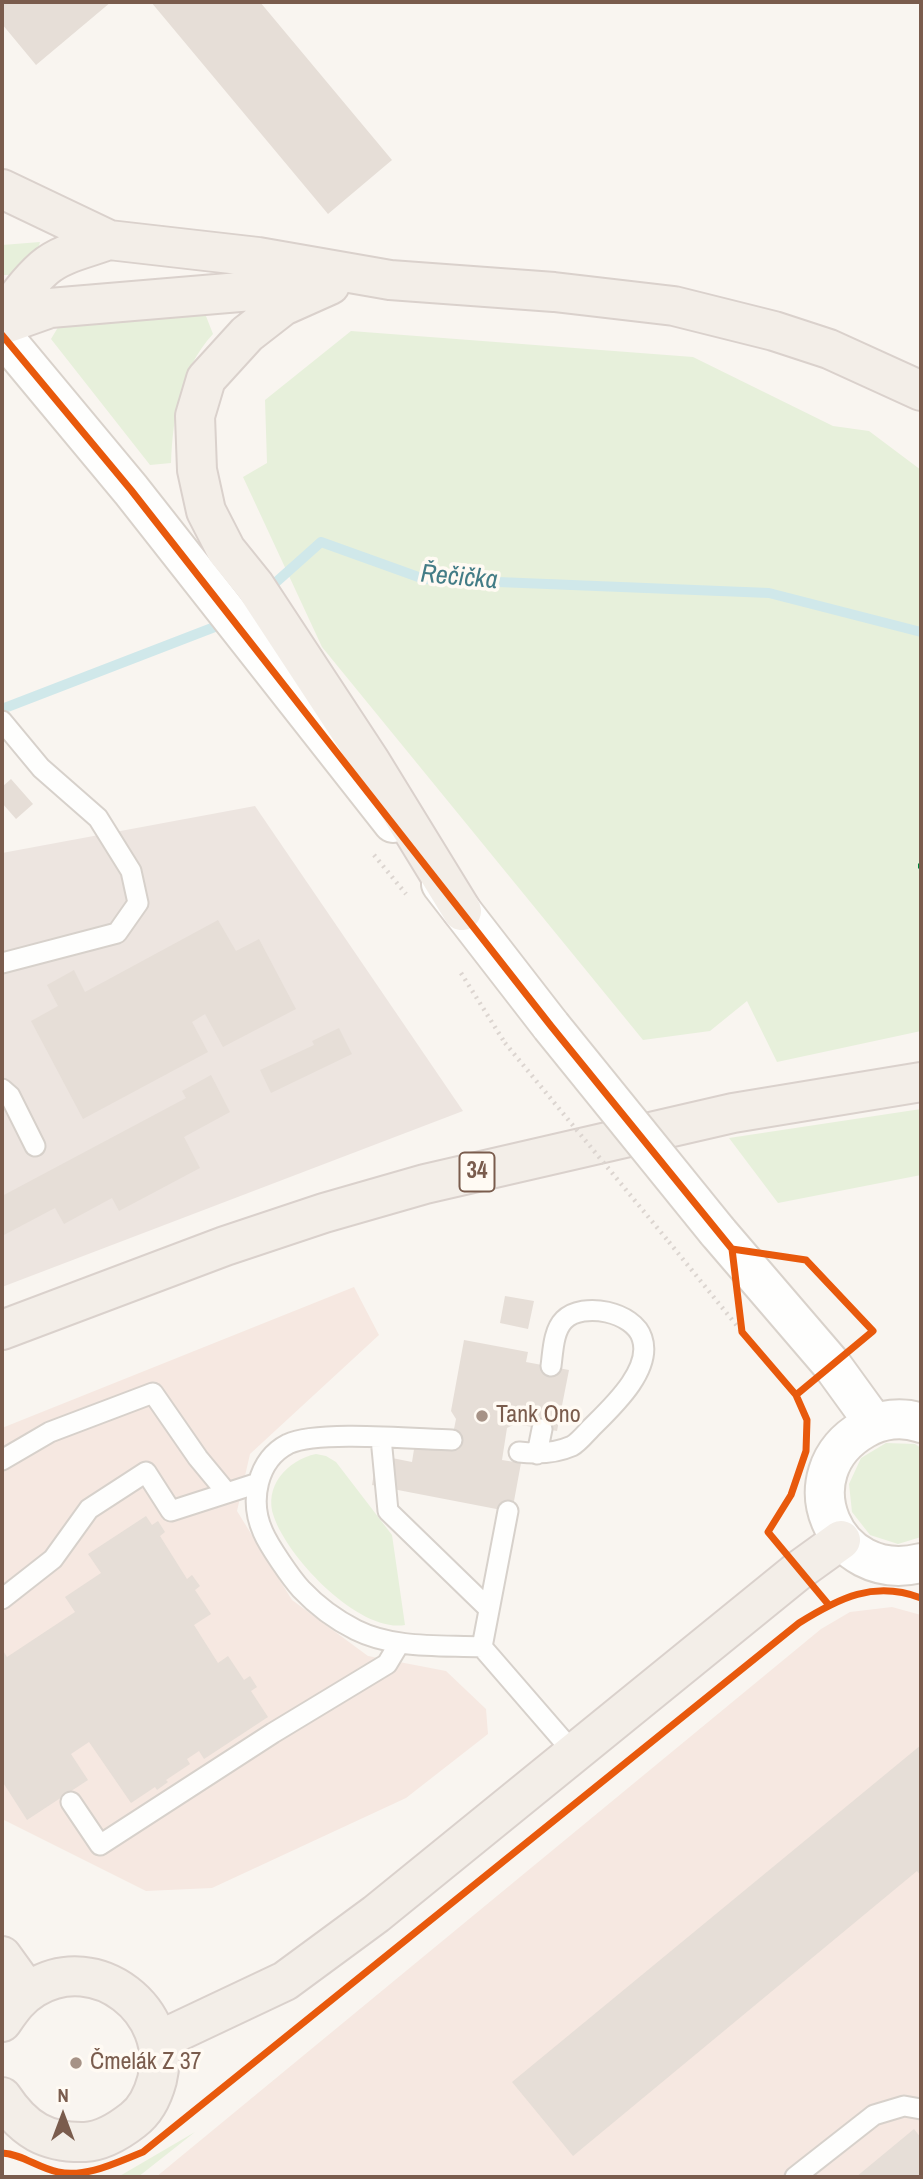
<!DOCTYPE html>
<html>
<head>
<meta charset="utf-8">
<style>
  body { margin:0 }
  #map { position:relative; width:923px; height:2179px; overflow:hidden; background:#f9f5f0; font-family:"Archivo Narrow",sans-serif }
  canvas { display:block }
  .frame { position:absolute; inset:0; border:4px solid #7a5c4d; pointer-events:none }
  .north { position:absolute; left:28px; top:2081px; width:70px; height:70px; -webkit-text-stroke:5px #fffaf3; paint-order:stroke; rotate:0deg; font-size:19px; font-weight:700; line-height:28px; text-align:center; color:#7a5c4d }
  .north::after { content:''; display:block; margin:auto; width:24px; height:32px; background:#7a5c4d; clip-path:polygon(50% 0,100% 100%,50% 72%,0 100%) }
</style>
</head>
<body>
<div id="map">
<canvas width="923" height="2179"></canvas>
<div class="frame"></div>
<div class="north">N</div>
</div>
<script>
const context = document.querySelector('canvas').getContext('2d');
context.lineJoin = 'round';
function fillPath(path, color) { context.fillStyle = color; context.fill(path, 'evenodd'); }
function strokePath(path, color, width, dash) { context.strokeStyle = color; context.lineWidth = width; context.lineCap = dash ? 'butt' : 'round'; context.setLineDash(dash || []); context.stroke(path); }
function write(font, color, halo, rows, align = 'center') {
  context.font = font + ' "Archivo Narrow",sans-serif'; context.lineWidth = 7; context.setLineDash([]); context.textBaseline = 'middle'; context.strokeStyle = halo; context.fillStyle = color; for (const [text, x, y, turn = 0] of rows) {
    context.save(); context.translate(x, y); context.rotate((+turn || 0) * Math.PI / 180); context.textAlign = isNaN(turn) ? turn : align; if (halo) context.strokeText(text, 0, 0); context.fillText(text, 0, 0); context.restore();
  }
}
fillPath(new Path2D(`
  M354 1287 379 1335 250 1454 237 1511 292 1600 368 1656 446 1671 486 1709 488 1734 406 1798 212 1888 146 1891 2 1819V1428Z
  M892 1607 921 1615V2177H156L821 1629 850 1612Z`), '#f6e8e1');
fillPath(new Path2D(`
  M255 806 463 1111 2 1287V853Z`), '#ede5e0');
fillPath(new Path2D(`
  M40 242 38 249 10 275H2V245Z
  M204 311 213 334C180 370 173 416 171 463L150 465 51 339 60 324Z
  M351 331 693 357 833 426 869 431 921 470V1031L777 1062 747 1001 710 1031 643 1040 322 647 243 477 267 463 265 400Z
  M921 1109V1175L778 1203 729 1138Z
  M886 1443 915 1444 921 1448V1537L898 1544 870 1535 852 1512 849 1484 861 1458Z
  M316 1454 326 1456 336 1462 392 1535 405 1625C359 1633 288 1558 274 1517 263 1487 287 1460 316 1454Z
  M195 2132 138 2177H118Z`), '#e7f0db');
strokePath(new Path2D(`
  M265 592 321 542 424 579 769 593 921 632
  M2 709 225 623`), '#d0e8ea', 10);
fillPath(new Path2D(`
  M2 2H111L36 65 2 24Z
  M151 2H260L392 160 328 214Z
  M11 779 33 804 16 819 2 803V787Z
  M218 920 236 951 259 939 296 1009 223 1047 205 1014 192 1022 208 1052 83 1119 31 1021 58 1006 47 985 74 970 85 992Z
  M339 1028 352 1054 271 1093 260 1070 314 1045 312 1041Z
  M211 1075 230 1112 184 1137 200 1168 119 1211 112 1198 64 1224 55 1208 2 1236V1196L186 1098 182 1091Z
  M505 1296 534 1301 528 1329 500 1323Z
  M464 1340 528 1352 526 1362 569 1370 557 1431 515 1424 507 1428 502 1460 521 1463 512 1512 372 1485 377 1455 412 1462 415 1443 450 1449 456 1419 451 1411Z
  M146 1516 152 1525 158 1521 165 1532 160 1536 187 1579 192 1575 200 1586 195 1590 211 1614 194 1625 218 1663 228 1656 244 1680 250 1676 257 1687 251 1691 268 1717 204 1759 199 1751 187 1759 190 1764 166 1780 168 1782 157 1790 155 1787 131 1803 89 1742 71 1754 88 1780 27 1820 2 1781V1649L7 1657 75 1612 65 1597 101 1573 88 1554Z
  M921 1745V1876L917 1871 573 2156 512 2082Z
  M914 2129 921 2138V2177H856Z`), '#e6ded7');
const service = new Path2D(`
  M2 721 41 768 98 818 131 871 138 903 117 933 2 963
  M2 1089 10 1096 35 1146
  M381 1438 388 1511 489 1609
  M452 1440C416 1439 317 1430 288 1444 257 1460 249 1501 263 1532 269 1546 291 1578 301 1589 317 1606 336 1620 356 1630 394 1649 441 1645 482 1647L573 1752
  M519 1452C536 1454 556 1453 572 1446 579 1442 586 1433 591 1428 611 1408 653 1370 642 1338 634 1312 583 1301 564 1320 553 1331 553 1352 551 1366
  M537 1454 542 1429
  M2 1460 50 1432 153 1393 198 1458 227 1493
  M2 1599 53 1559 89 1509 146 1472 171 1511 258 1483
  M482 1647 508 1511
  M71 1802 100 1845 273 1733 387 1664 399 1644
  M795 2177 874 2115 904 2106 921 2109`);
const secondary = new Path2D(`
  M2 335 131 490 393 823
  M441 884 551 1026
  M717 1231 832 1365 874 1423
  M921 1423C902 1416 881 1419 864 1429 787 1473 833 1585 921 1563`);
const primary = new Path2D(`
  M2 189 109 240 258 257 390 280 554 292 674 306 774 331 829 349 921 391
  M330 285 283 306 247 334 206 379 195 416 197 470 206 511 226 550 255 586 370 761 462 911
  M2 319C14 302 27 283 44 268 61 253 88 248 109 240
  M2 325 50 308 311 286
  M2 1330 225 1246 324 1213 425 1184 733 1113 921 1082
  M2 1956 28 1992
  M2 2022C11 2009 19 1997 34 1988 97 1950 174 2011 157 2080 153 2095 145 2111 133 2120 119 2131 103 2141 85 2142 46 2143 24 2130 2 2097
  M158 2041 285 1981 376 1914 798 1571 841 1540`);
strokePath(service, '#d7d1cb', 23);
strokePath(secondary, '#d9d2cb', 42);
strokePath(primary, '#dad1cc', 42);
strokePath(new Path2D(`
  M374 855 406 894
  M461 973 505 1043
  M669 1242 742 1332`), '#dcd5d0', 4.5, [2, 5]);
strokePath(service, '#fefefd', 19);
strokePath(secondary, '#fefefd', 38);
strokePath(primary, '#f3eee8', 38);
const secondaryBridge = new Path2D(`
  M551 1026 717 1231`);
strokePath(secondaryBridge, '#d9d2cb', 42, []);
strokePath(new Path2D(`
  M505 1043 669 1242`), '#dcd5d0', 4.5, [2, 5]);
strokePath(secondaryBridge, '#fefefd', 38);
strokePath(new Path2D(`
  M918 866H921`), '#00873e', 5, [10, 5]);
strokePath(new Path2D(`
  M2 335 131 490 551 1026 732 1249 742 1332 796 1395 807 1420 806 1451 791 1495 768 1532 828 1604
  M732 1249 806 1260 873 1331 796 1395
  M2 2153C22 2154 38 2168 58 2172 87 2178 117 2162 143 2152L799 1623C839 1598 874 1580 921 1598`), '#e8590c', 7);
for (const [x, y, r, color] of [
  [482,1416,7,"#a69286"],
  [76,2063,7,"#a69286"]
]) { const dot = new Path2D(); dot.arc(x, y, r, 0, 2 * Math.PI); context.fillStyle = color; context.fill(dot); strokePath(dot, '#fffaf3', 2.5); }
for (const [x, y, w] of [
  [477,1172,35]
]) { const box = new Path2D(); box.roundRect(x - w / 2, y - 19.5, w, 39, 5); context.fillStyle = '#fffaf3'; context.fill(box); strokePath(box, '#7a5c4d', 2); }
write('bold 23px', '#7a5c4d', null, [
  ["34",477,1172]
]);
write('24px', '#7a5c4d', '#fffaf3', [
  ["Tank Ono",496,1416],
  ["Čmelák Z 37",90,2063]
], 'left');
write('italic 26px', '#437c86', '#fffaf3', [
  ["Řečička",459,578,5]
]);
</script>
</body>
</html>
